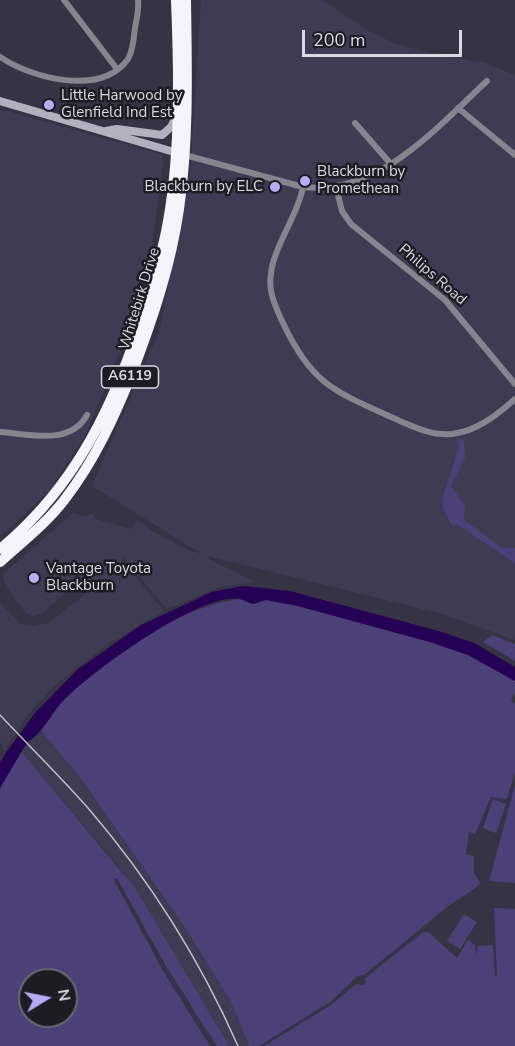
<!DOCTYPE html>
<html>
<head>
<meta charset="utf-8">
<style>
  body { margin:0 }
  #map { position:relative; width:515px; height:1046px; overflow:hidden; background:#363344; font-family:"Nunito Sans",sans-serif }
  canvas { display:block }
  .north { position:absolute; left:18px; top:968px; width:60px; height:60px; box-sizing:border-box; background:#1d1c24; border:2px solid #696871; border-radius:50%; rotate:80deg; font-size:16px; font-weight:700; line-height:24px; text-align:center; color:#dad9e4 }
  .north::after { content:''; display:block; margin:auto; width:21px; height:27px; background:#b9abf7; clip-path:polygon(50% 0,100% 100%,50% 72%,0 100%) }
  .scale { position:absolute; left:302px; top:30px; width:160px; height:27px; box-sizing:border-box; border:3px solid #dad9e4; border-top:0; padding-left:8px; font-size:18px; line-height:21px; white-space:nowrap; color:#dad9e4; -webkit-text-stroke:4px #1d1c24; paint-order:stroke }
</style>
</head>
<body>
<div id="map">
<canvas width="515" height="1046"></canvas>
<div class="north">N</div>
<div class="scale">200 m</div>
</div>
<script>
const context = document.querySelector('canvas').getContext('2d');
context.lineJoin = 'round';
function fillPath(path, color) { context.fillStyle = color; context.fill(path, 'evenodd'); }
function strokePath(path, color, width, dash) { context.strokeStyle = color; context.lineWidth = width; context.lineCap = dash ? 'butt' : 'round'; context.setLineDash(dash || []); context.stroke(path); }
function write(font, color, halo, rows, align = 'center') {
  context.font = font + ' "Nunito Sans",sans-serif'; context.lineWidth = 5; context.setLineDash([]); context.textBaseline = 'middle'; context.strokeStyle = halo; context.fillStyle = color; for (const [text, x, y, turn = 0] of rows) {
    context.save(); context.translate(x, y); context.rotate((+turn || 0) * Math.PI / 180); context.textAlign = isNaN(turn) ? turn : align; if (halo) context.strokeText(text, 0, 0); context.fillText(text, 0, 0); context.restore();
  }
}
fillPath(new Path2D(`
  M201 0H322L367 30 394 43 426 52 486 63 515 75V640L442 614 207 556 212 561 256 582 221 587 167 609 124 558 122 560 164 611 106 645 52 688 27 716 4 751 0 741V602L20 624 33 626 49 623 90 590 81 581 42 613 33 616 27 614 15 600 3 580 4 573 73 513 84 516 93 514 95 519 131 529 137 519 152 531 186 549 202 554 92 486 159 332 190 174Z
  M0 109 164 155 151 255 134 318 86 434 50 490 0 537Z
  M41 731 82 780 184 926 231 1002 249 1046H217L198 1019 122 871 20 750Z`), '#3f3b53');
fillPath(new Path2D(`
  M457 438 464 441 465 459 451 486 465 506 464 520 502 548H515V563L457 524 453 527 443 509 442 500 459 447Z
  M240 599 253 604 266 600 298 606 430 642 468 655 515 681V693L511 700 515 704V772L507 799 491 797 475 834 469 832 466 854 474 856V873L480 882 478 886 447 907 364 975 358 976 330 1002 259 1046H249L231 1002 184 926 82 780 41 731C49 721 55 708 65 698 107 656 180 606 240 599Z
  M492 635 515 644V661L483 642Z
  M20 750 135 888 229 1046H217L166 966 117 878 114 880 163 971 210 1046H0V788ZM30 980H66V1016H30Z
  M515 785V883L489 881Z
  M493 799 506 804 496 833 483 828Z
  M494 908 515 909V1046H264L331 1005 356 984 363 985 366 982 364 979 422 933 428 932 457 958 468 940 475 945 476 956 478 946 493 945 495 977H497Z
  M464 914 477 922 460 949 447 941Z`), '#4c4078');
fillPath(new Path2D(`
  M243 586 290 591 442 632 474 643 515 667V681L468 655 430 642 298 606 266 600 253 604C249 603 244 600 240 599 200 592 91 672 63 701 54 710 38 739 28 741L0 788V763L5 754 35 713 77 670 141 625 212 592Z`), '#240154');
strokePath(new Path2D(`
  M64 0 117 69
  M0 57C31 78 101 97 128 59 133 51 134 37 135 28 137 18 139 9 138 0
  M458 108 515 155
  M355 123 390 163
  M185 155 303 187C379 196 436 128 487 81
  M303 187C297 221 265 255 271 291 273 303 279 314 284 325 312 384 334 391 391 417 410 425 430 436 452 434 477 431 497 415 515 399
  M336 187 342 211 351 224 445 300 515 384
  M0 432C30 434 70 446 87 415`), '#86848e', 6);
strokePath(new Path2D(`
  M0 101 181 154
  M106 131 117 129 162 135 171 127 176 117`), '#b3b1c0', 8);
strokePath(new Path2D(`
  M0 549C62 498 100 433 128 358 143 317 157 275 166 232 181 157 179 76 176 0
  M0 562C22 542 47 523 65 499 95 460 115 416 133 371 153 318 171 265 179 209 189 140 187 70 186 0`), '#f5f4fd', 10);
strokePath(new Path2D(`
  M0 715C29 746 60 776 88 808 149 879 200 960 238 1046`), '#c0bfcb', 1.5);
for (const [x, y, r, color] of [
  [49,105,6,"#b9abf7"],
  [305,181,6,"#b9abf7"],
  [275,187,6,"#b9abf7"],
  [34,578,6,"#b9abf7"]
]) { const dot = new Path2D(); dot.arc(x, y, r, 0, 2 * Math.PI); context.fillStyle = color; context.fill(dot); strokePath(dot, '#1d1c24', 2); }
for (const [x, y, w] of [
  [130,377,57]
]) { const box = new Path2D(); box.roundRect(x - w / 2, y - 11, w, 22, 4.5); context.fillStyle = '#1d1c24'; context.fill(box); strokePath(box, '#dad9e4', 1.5); }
write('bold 14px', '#dad9e4', null, [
  ["A6119",130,377]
]);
write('15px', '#dad9e4', '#1d1c24', [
  ["Little Harwood by",61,96],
  ["Glenfield Ind Est",61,113],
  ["Blackburn by",317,172],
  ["Promethean",317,189],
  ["Blackburn by ELC",263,187,"right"],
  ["Vantage Toyota",46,569],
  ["Blackburn",46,586]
], 'left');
write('15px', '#dad9e4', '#1d1c24', [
  ["Philips Road",432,275,41],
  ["Whitebirk Drive",140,299,-73]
]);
</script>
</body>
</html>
